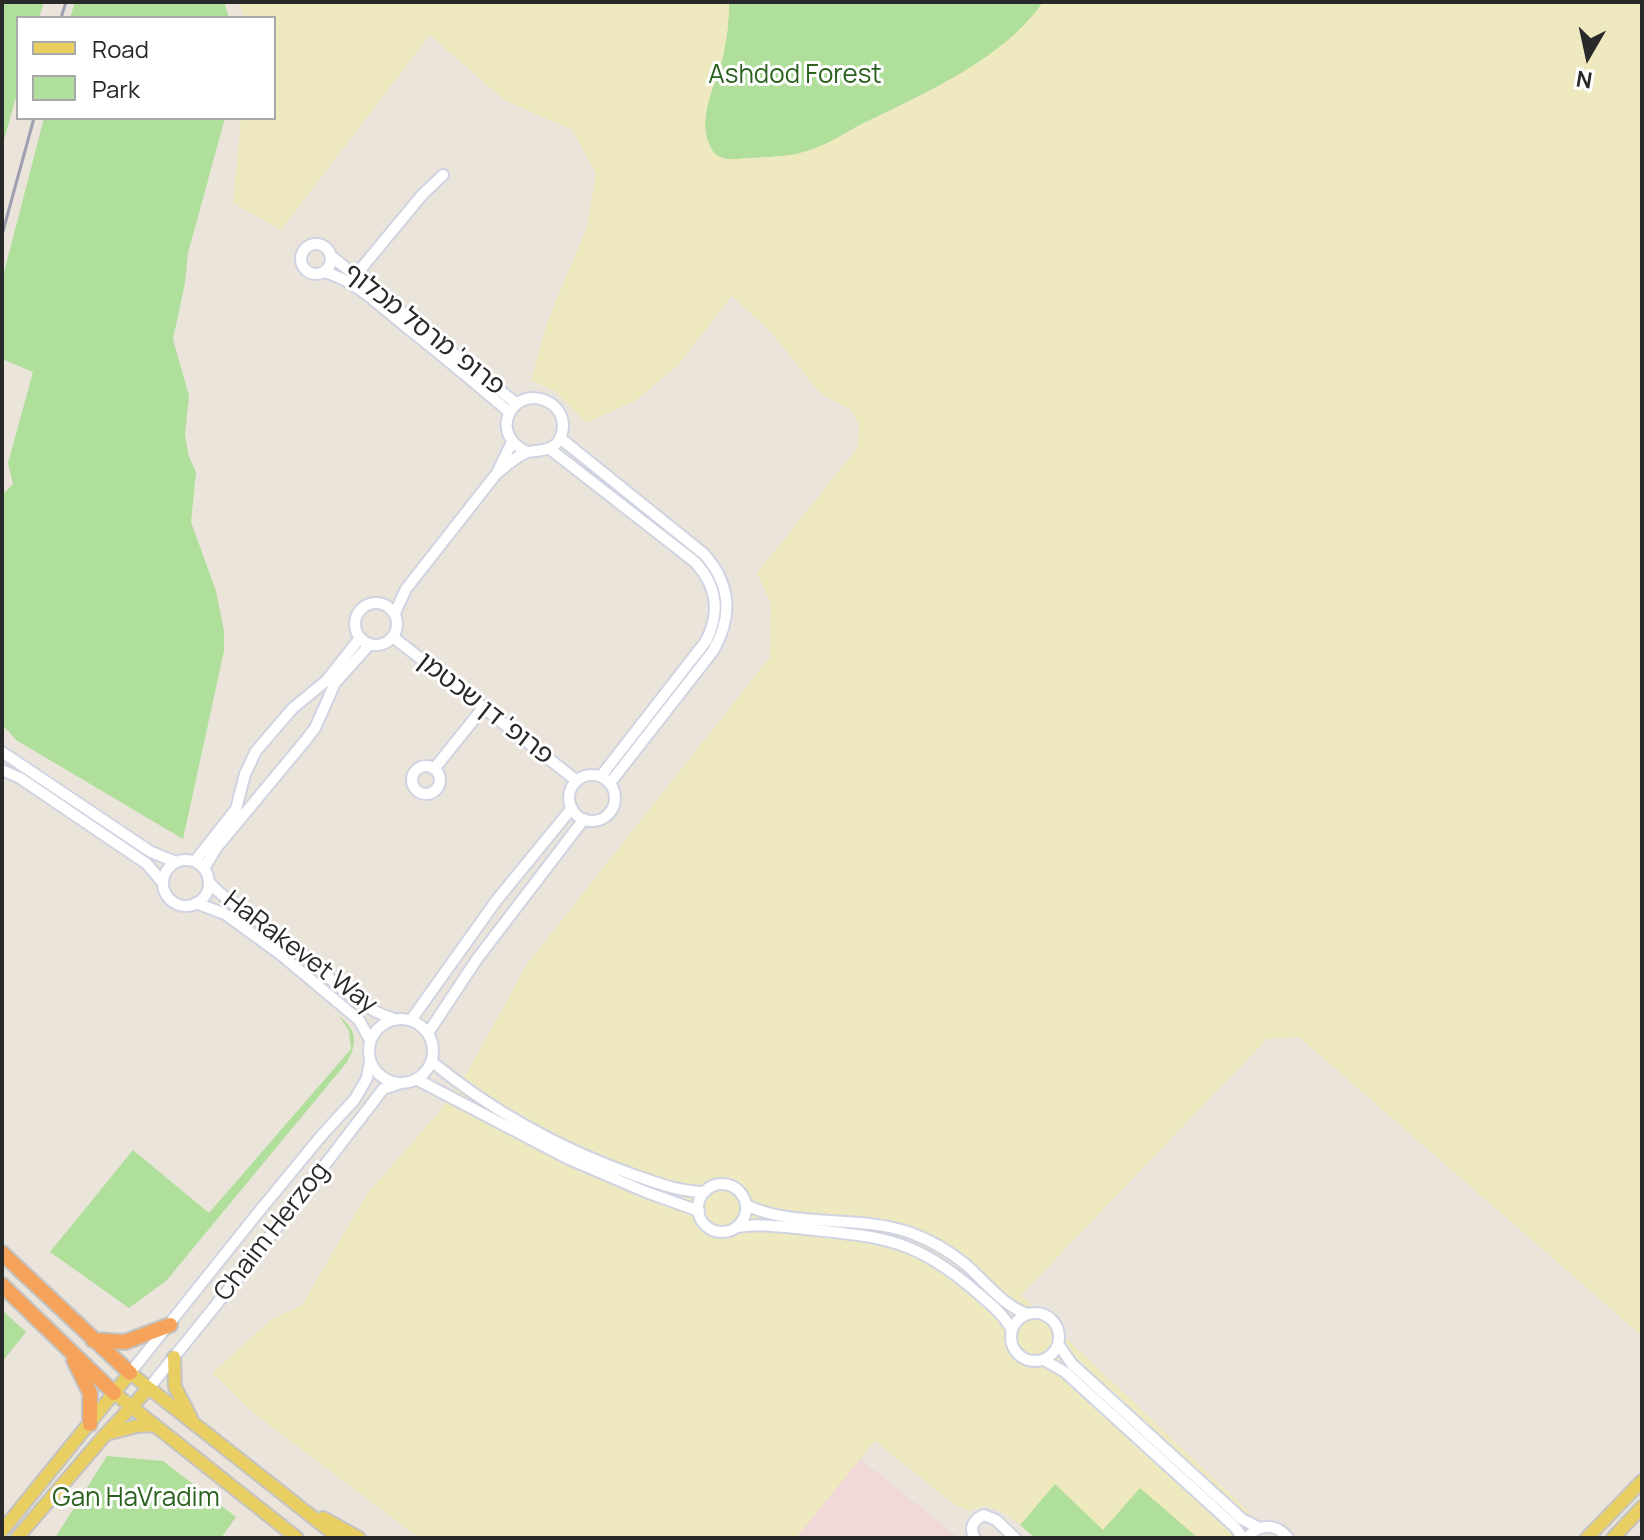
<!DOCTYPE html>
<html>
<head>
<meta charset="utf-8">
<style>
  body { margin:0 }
  #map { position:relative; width:1644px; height:1540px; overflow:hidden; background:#eae4db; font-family:Manrope,sans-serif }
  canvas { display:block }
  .frame { position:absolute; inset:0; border:4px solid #292929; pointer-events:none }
  .legend { position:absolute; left:16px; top:16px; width:260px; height:104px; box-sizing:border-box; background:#fff; border:2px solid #a9a9a9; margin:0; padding:10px 14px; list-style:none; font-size:24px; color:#292929 }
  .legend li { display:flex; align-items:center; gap:16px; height:40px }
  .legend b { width:40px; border:2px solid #a9a9a9 }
  .north { position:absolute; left:1548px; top:16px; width:80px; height:80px; -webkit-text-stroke:6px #fff; paint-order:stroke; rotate:189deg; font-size:22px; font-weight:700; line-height:32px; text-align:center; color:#292929 }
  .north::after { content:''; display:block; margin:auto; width:28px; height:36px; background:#292929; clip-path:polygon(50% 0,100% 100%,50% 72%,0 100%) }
</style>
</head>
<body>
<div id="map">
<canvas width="1644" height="1540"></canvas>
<div class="frame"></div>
<ul class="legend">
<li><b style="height:10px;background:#e9ce62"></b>Road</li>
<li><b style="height:22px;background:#afdf9a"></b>Park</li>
</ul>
<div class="north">N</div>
</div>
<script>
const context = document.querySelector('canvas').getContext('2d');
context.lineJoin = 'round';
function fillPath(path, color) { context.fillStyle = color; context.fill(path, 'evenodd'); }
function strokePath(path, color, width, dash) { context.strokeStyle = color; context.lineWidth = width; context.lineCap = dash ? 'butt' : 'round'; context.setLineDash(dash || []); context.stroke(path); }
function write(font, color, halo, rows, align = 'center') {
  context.font = font + ' Manrope,"Noto Sans Hebrew",sans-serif'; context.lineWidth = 6; context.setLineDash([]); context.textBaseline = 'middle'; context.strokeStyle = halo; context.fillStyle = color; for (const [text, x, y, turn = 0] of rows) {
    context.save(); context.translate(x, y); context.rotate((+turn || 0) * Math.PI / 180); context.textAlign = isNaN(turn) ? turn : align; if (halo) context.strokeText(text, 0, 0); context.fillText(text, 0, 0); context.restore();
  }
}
fillPath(new Path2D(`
  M859 1458 959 1538H795Z`), '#f1d8d9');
fillPath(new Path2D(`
  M2 2H44L39 18H18V90L2 147Z
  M75 2H224L229 18H70Z
  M729 2H1043C1006 58 924 94 864 123 844 133 827 146 804 152 787 157 768 157 750 158 737 159 720 163 712 150 694 121 716 85 723 56 727 38 729 20 729 2Z
  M44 118H225L188 253 185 283 173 339 189 396 185 435 189 457 196 472 191 522 216 591 224 631V651L183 839 16 740 2 724V495L13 484 8 463 33 372 2 359V280Z
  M339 1016C357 1031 358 1042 347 1062L166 1281 129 1308 50 1252 133 1150 209 1213 351 1049 349 1031Z
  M2 1310 26 1332 2 1362Z
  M107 1456 163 1461 236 1517 221 1538H55Z
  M1054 1484 1140 1487 1198 1538H1035L1020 1525Z`), '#afdf9a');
fillPath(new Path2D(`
  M239 2H729C729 20 727 38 723 56 716 85 694 121 712 150 720 163 737 159 750 158 768 157 787 157 804 152 827 146 844 133 864 123 924 94 1005 58 1043 2H1642V1336L1299 1037 1267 1039 1021 1295 1250 1513 1231 1538H1198L1140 1488 1103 1530 1055 1484 1020 1525C1003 1512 990 1500 969 1511L955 1505 875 1441 796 1538H419L257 1416 212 1373 272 1319 302 1305 367 1194 438 1113 468 1071 527 964 770 657 771 604 757 573 858 447 859 425 851 410 820 393 771 332 732 296 678 365 637 400 586 423 556 392 531 380 548 320 587 227 596 173 572 130 504 100 430 35 281 230 233 203 241 118H274V18H244Z`), '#eee9bf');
const minor = new Path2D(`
  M301 259a15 15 0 1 1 30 0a15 15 0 1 1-30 0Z
  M331 256 517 404
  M324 272C355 280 381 307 405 326 441 355 476 383 510 413
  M355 276 422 195 443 175
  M560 438 704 554C731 584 733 617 713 651L610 783
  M550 449 695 562C717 586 721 611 706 641L601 776
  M497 473C505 467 519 454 528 452 543 450 557 451 562 433 570 402 526 384 510 412 501 429 511 445 527 452
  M355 624a21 21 0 1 1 42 0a21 21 0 1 1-42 0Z
  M395 613 406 589 497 473 512 442
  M393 637 577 781
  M2 752 151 852 176 862
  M412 780a14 14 0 1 1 28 0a14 14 0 1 1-28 0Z
  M434 769 483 708
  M2 770 20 778 147 864 163 883
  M569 798a23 23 0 1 1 46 0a23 23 0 1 1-46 0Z
  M163 883a23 23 0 1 1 46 0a23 23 0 1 1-46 0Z
  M195 861 236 809 245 774 256 751 293 708 326 681 360 638
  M204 868 217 847 305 741 315 728 335 683 370 644
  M209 882C231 907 263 922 289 943 322 969 354 1008 395 1019
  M196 903 225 914 280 954 359 1020 370 1040
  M369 1051a32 32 0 1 1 64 0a32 32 0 1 1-64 0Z
  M411 1020 496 901 572 808
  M428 1033 477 959 584 819
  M432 1062C492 1111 561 1149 634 1175 657 1183 680 1192 705 1192
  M416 1079 569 1159 646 1192 699 1211
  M698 1208a24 24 0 1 1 48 0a24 24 0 1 1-48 0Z
  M746 1205C796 1229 858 1214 911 1233 930 1240 949 1251 965 1264 985 1281 1002 1305 1027 1314
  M737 1227C760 1223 782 1227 805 1229 881 1237 914 1238 974 1290 988 1302 1003 1313 1012 1330
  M1011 1337a24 24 0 1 1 48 0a24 24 0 1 1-48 0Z
  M1058 1344 1072 1364 1242 1519 1259 1528
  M1044 1360 1065 1372 1234 1526 1243 1538
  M130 1373 257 1214 322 1135 355 1099 367 1078 370 1062
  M149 1388 241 1274 377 1097 383 1089 401 1083
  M975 1538C968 1528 974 1519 984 1515L996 1520 1015 1538
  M1247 1538C1259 1523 1276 1523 1288 1538`);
const major = new Path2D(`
  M174 1357 175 1387 191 1418
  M114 1393 297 1538
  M110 1433 137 1426 154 1425
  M323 1518 359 1538
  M2 1531 130 1373 339 1538
  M17 1538 105 1435 149 1388
  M1587 1538 1642 1481
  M1613 1538 1642 1507`);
const highway = new Path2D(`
  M2 1253 130 1373
  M2 1285 114 1393
  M93 1340 125 1342 170 1325
  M74 1360 90 1393V1424`);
strokePath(minor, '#d0d3e1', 14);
strokePath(major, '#c3c3c3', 16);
strokePath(highway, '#c3c3c3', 18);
strokePath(minor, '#fff', 10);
strokePath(major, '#e9ce62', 12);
strokePath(highway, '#f5a35b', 14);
strokePath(new Path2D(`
  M61 18 66 2
  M2 235 34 118`), '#9ea0b2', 3);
write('26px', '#29611d', '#fff', [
  ["Ashdod Forest",795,76],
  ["Gan HaVradim",136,1499]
]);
write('26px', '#292929', '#fff', [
  ["פרופ' מרסל מכלוף",424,330,38],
  ["פרופ' דן שכטמן",485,709,38],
  ["HaRakevet Way",300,953,37],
  ["Chaim Herzog",272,1232,-52]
]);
</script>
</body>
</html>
